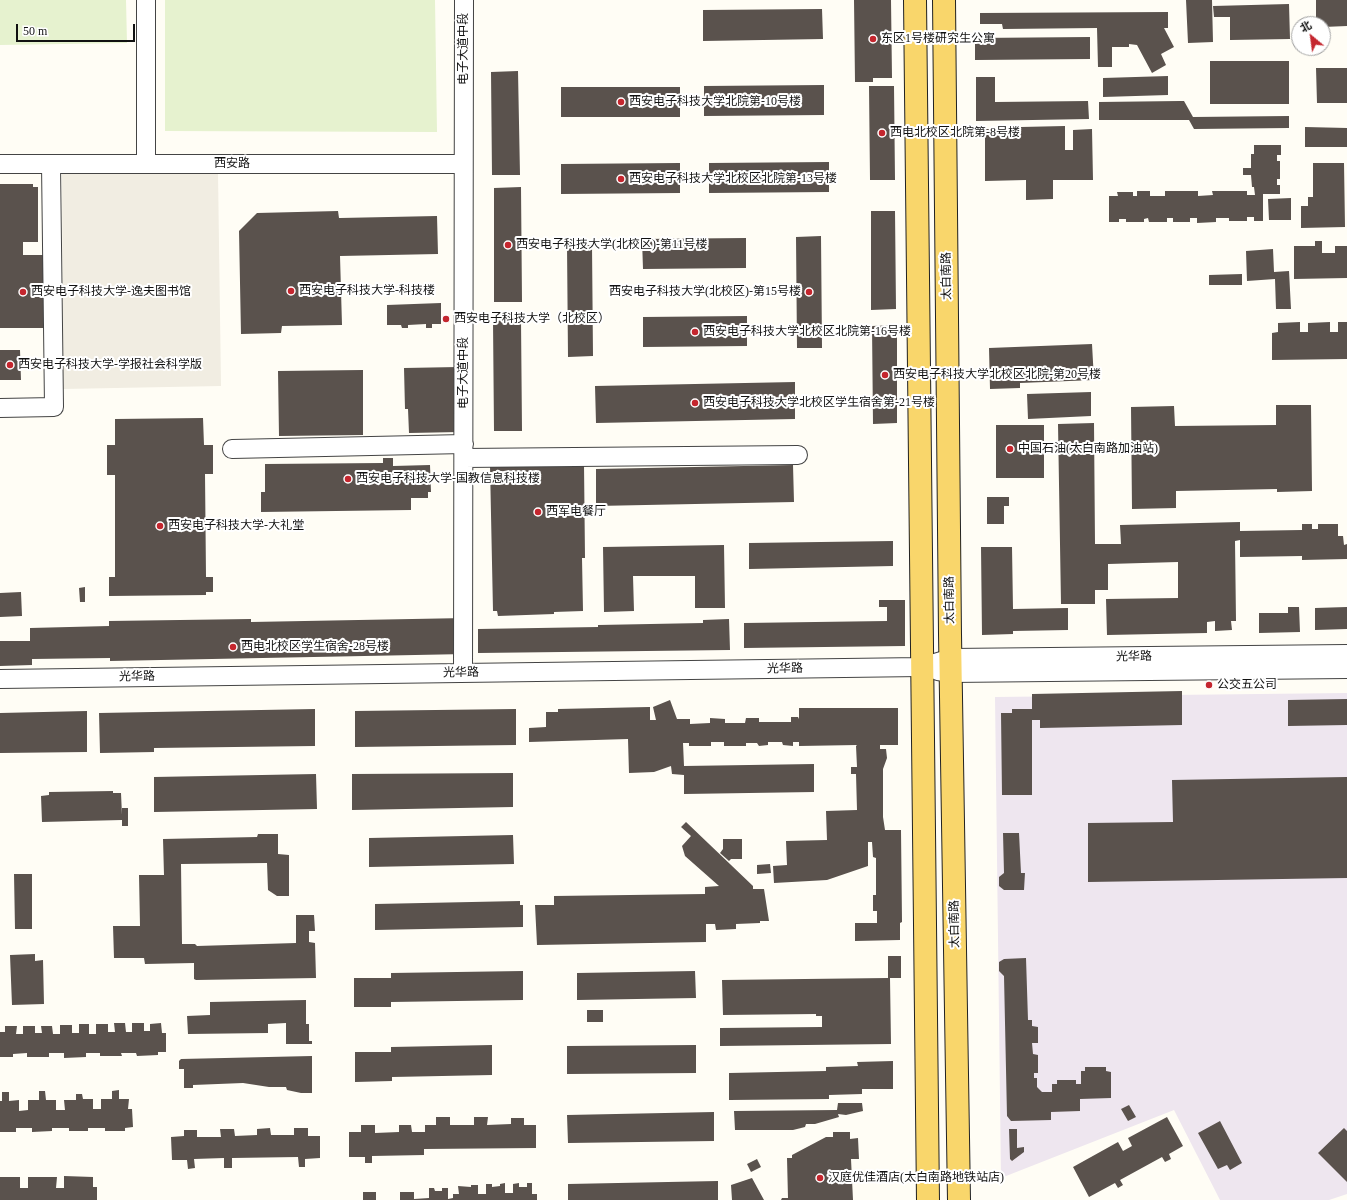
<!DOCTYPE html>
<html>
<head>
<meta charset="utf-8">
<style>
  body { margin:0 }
  #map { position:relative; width:1347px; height:1200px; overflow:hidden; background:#fffdf5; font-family:"Times New Roman","Noto Sans SC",serif }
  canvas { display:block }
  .north { position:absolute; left:1291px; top:16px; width:40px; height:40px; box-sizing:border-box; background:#fff; border:1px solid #a0a0a0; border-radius:50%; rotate:331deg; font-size:11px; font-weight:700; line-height:16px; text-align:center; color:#111 }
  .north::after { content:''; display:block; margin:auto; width:14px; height:18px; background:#c4262e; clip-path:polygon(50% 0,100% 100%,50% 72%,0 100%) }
  .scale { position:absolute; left:16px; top:24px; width:119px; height:18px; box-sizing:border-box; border:2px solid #111; border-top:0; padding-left:5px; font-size:12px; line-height:14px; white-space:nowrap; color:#111; -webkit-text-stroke:3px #fff; paint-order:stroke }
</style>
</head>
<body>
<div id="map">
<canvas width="1347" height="1200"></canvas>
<div class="north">北</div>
<div class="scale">50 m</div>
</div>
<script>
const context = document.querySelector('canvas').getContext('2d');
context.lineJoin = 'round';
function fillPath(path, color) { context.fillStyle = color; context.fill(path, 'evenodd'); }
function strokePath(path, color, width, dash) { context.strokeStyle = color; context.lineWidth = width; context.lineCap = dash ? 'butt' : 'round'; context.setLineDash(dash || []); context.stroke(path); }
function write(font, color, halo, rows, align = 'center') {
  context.font = font + ' "Times New Roman","Noto Sans SC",serif'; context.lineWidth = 4; context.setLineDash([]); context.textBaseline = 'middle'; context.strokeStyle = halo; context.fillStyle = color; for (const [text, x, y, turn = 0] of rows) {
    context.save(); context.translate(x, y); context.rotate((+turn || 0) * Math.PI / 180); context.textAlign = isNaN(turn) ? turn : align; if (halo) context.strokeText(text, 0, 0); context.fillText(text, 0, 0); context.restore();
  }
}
fillPath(new Path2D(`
  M1347 693V1194L1329 1200H1220L1174 1110 1001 1178 995 697Z`), '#eee6ef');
fillPath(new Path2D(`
  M0 0H126L127 43 0 45Z
  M165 0H435L437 132 165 131Z`), '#e6f2cf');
fillPath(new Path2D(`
  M62 172 218 173 221 386 63 389Z`), '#f1ede2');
fillPath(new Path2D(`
  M854 0H891L892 78H873V82H855Z
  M1186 0H1212L1213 42 1188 43Z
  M1316 0H1347V26L1323 27V24H1316Z
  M1289 4 1290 39 1230 40V17H1214L1213 6Z
  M822 9 823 39 703 41V10Z
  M1168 12V28H1164L1174 47 1161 54 1166 65 1152 73 1137 45 1129 44V47H1112V67H1098L1097 28 1003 29 1002 24H980V13Z
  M1090 37V59L975 60V38Z
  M1210 61H1289V104H1210Z
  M1316 68H1347V103H1317Z
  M518 71 520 175H492L491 72Z
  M1168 76V95L1103 97V78Z
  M976 77H995V102L1088 101 1089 119 976 121Z
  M824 85V115L704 116V86Z
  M869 86H894L895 180H870Z
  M561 87H680V117H561Z
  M1180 101H1184L1193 117 1289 116V128L1194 129 1189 120H1099V102Z
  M1065 126V150H1073V130L1092 129 1093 180H1053V199L1026 200V180L985 181V129H1008V135L1021 134V127Z
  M1305 127 1347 128V147H1305Z
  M1254 145H1281V155H1277V161H1280V179H1277V185H1280V194H1263V221H1254V217H1247V221H1229V218H1216V222L1197 223V218H1190V222H1173V218H1167V222H1149L1148 218 1144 219V222H1126V219H1119V222H1109V196H1118L1117 192H1133V196H1137V191H1150V196H1165V191H1198V196L1213 195 1212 191H1247V195H1255L1254 187H1252L1251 175H1243V168H1251V154H1254Z
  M829 162V192L709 193V163Z
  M680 163V193L561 194V164Z
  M1313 163H1344L1345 227 1301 228V206H1308V197H1313Z
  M0 184H33V187H38V242H23V255H46V328H0Z
  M521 187 522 302H494V188Z
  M1291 198V220H1269L1268 199Z
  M338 211 339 218H340L437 216 438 254 340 256 342 325 282 326 281 333 241 334 239 231 257 213Z
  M871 211H895L896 309 871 310Z
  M821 236 822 348H797L796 237Z
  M746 238V268L643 269 642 239Z
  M1315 241H1322V253H1335V246H1347V278L1294 279V246H1315Z
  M567 245H592L593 356 568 357Z
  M1273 249 1274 272 1289 271 1291 309H1276L1275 279 1247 281 1246 251Z
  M1242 274V285H1209V275Z
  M441 303V324H432V328H426V324L408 325V328H402L401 325H387V305Z
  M747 316V346L643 347V317Z
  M521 320 522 431H494L493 321Z
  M1300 322V332H1308V323L1330 322V332H1338V322H1347V359L1272 360V333L1278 332V323Z
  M897 325V423L873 424 872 326Z
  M1092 344 1094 380 1020 383V388L990 389 989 348Z
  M0 350H20L21 380H0Z
  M458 367 459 432 409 433 408 409H405L404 368Z
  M363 370V435L279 436 278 371Z
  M795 382V419L596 423 595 386Z
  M1091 392V416L1028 419 1027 394Z
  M1276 405H1311L1312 491 1277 492V489L1176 491V508L1132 509 1131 407 1174 406 1175 426 1276 425Z
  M203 418 204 445H213V474H205L206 577H213V592H206V595L109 596V577H115V475H107V445H115V419Z
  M1094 423 1095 544H1121L1120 525 1240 522V531L1302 530V524H1312V529H1318V524H1338V536H1343L1344 545 1347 544V559L1302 560V556L1240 557V540L1235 541 1236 621H1231L1232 630 1215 631V621L1207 622V633L1107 635 1106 599 1178 598V562L1108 564V590H1095V604H1061L1058 424Z
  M996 425H1044V478H996Z
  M383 458H393V466L430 465 431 492H428V498H411V510L261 512V492H265V464L383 463Z
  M584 464 585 558H582L583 611 554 612V614L498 616 497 611H493L490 466Z
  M793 465 794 502 596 506V469Z
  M987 497H1009V506H1004V524H987Z
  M893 541V566L749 569V543Z
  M724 545 725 608H695V576H633L634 611 604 612 603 547Z
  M981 547H1012L1013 609 1068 608V630L1013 631V634L982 635Z
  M85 587V602H80L79 588Z
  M21 592 22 616 0 617V593Z
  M879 600H905V646L744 648V623L887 621V607H879Z
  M1288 607H1299L1300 632 1259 633V613H1288Z
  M1347 607V629L1315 630V608Z
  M466 618V654L110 661V658L32 659V665L0 666V641H30V628L109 626V621L251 619V622Z
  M729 619 730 650 478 653V629L598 627V625L703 623V620Z
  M1182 691V725L1040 728V720H1032V795H1002L1001 713H1012V709H1032V694Z
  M1347 699V725L1288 726V700Z
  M670 700 677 719H690V724L710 723V718L725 719V723H745L746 718H759V722H791V717H798L799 719V708H898V745H880V749H886L887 758 883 769V817L885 830H901L902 922 900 923V940L855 941V923H877V911H873V895H876V858L873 857 872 842H868V866L827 880 774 883 773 866 787 865 786 841 827 840 826 811 857 810 856 774H851V767H857L856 746 857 745 799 746V742H793V746L783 745 782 742H768V745L759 746 757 743H746V746H724V742H711V746H689V743H683L684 766 814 764V792L684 794V775L672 774 671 766 654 772 629 773 628 739 529 742V728L546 727V712H558V709L649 707H650V720H656L653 707Z
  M315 709V746L154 748V752L100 753 99 713Z
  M516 709V745L355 747V711Z
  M87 711V752L0 753V713Z
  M513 773V807L352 810V774Z
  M316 774 317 809 154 812V777Z
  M1347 777V878L1088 882V823L1173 822 1172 780Z
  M113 791V793H121L122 815V808H128V826H122V820L42 822 41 796 49 795V792Z
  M686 822 753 886V889H764L769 921H760V923L736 924V929L716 930 715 924H706V942L537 945 535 905H554V896L705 894V887L719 886 685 856 682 846 691 836 681 827Z
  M1003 833H1019L1021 873H1025L1024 890H1004L999 886V877L1004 873Z
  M258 834H278V854L289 855V896H277L268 890 267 863 181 864 182 944H195L197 946 296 943V915H314L315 931H309V942L315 943 316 978 196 980 194 979V963L145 964 144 958H114L113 926H140L139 875H164L163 839 257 837Z
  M513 835 514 864 369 867V838Z
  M723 839H742V859H731L729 861 720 853 723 849Z
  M770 864 771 873 757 874V865Z
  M14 874H32V929H15Z
  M520 901V905H523V927L375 930V904Z
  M35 954V961L43 960 44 1004 12 1005 10 955Z
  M888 956H901V978H890L891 1044 720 1046V1028L822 1027V1016H816V1014L723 1015 722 980 888 978Z
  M1026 958 1028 1020H1032V1026L1038 1027V1043H1032L1033 1054 1038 1055V1073H1034V1078H1037V1087L1042 1092H1052V1084H1057V1080H1076V1084H1081V1071H1085V1067H1106V1071L1111 1072V1098L1080 1099V1111L1051 1112V1120L1011 1121 1007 1116 1004 976 999 971V962L1004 959Z
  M523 971V1000L391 1002V1007H354V978H391V973Z
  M695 971 696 998 577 1000V973Z
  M306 1000V1024H309V1041H312V1044H286V1023L268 1024V1033L188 1034 187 1016 210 1015V1002Z
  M587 1010H603V1022H587Z
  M114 1023H125L126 1032H132V1023H144V1031H150V1024L161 1023 162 1033H166V1052H158V1055L137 1056 136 1053H121L122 1056H100V1053H86V1057L64 1058V1053H49V1057H27V1053L13 1054V1057H0V1032H5V1026H17L16 1034H23V1026H35V1033H42L41 1026H52L53 1034H60V1025H72V1033H79V1024H89V1034H96V1024H108V1032H115Z
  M492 1045V1075L392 1077V1081L355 1082V1052H391V1047Z
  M696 1045V1073L567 1074V1046Z
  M312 1056V1093H301L287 1090 286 1087H269L243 1083 193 1085V1088H184V1069H179V1061L181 1059Z
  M893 1061V1089H862V1094L829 1095V1099L729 1100V1073L826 1071V1067L858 1066 857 1062Z
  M119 1090V1099H129L128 1109H132L133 1127 125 1128V1131H105V1128H88V1131H69V1128H52V1131L32 1132V1128H16V1132H0V1101H2V1092H9V1101L19 1100V1111L28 1110V1100H39V1091H45L46 1100H56V1110H65L64 1100H76V1094H82L83 1099H93V1109H101V1099H112V1091Z
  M838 1103H862L863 1111 846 1115 838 1114 839 1117 815 1124H806L805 1127 793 1130H735L734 1111 837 1110Z
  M1129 1105 1136 1117 1128 1121 1121 1109Z
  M714 1112V1141L568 1143 567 1115Z
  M436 1117H450V1125H474V1117H488L487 1125 511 1124V1118H524V1125H536V1148L424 1149V1155L372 1156V1163H365V1157H349V1132H361V1125H375V1133L399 1132V1125H411L412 1132H425V1125H436Z
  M1167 1117 1183 1146 1169 1154 1171 1159 1165 1162 1162 1157 1120 1180 1123 1185 1118 1188 1115 1183 1089 1197 1073 1167 1118 1142 1123 1151 1132 1146 1128 1138Z
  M1220 1121 1242 1163 1230 1170 1227 1165 1218 1169 1198 1133Z
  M270 1128 271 1135H294V1128H308V1136H320V1158L305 1159V1167H299L298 1157 232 1158V1168H224V1158L194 1159 195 1168 188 1169 187 1160H172L171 1137 184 1136V1130H197V1137H221L220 1129H234L235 1136 257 1135V1129Z
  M1344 1128 1347 1131V1182L1318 1153Z
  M1009 1129H1017V1148L1024 1147V1152L1012 1161 1010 1159Z
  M833 1132H850V1139L858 1138 859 1159H851L853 1200H781L782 1198H788L787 1158H792V1155L826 1137H833Z
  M757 1159 761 1167 751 1172 747 1164Z
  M64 1176 93 1177V1187H97V1200H0V1177H20V1188H28V1177H57L56 1188H64Z
  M752 1178 764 1200H732L731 1185Z
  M718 1181V1200H568V1184Z
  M505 1183V1193H513V1184L519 1183V1187H527V1183H532V1194H537V1200H400V1192H414V1199L429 1198V1188H434L435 1191H442V1188H448V1199L453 1198V1194H459L458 1186 471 1187V1185H478V1194H486V1184H492V1187L500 1186V1184Z
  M363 1192H376V1200H363Z`), '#5a524d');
const minor = new Path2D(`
  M0 164H463
  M146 164V0
  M0 408 54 407 51 164
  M232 449 464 444
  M464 458 798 455
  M938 671 951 673 1347 669
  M463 673 464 0
  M0 679 921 667 951 658 1347 654`);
const major = new Path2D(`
  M915 0 928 1200
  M944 0 950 634 959 1200`);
strokePath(minor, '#444', 20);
strokePath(major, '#222', 24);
strokePath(minor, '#fff', 18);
strokePath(major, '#f9d66b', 22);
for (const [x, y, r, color] of [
  [873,39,4,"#c4262e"],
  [621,102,4,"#c4262e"],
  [882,133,4,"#c4262e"],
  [621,179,4,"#c4262e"],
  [508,245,4,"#c4262e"],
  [291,291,4,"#c4262e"],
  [23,292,4,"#c4262e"],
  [809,292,4,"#c4262e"],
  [446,319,4,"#c4262e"],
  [695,332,4,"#c4262e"],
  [10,365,4,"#c4262e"],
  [885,375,4,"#c4262e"],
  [695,403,4,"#c4262e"],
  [1010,449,4,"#c4262e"],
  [348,479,4,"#c4262e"],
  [538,512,4,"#c4262e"],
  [160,526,4,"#c4262e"],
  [233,647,4,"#c4262e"],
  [1209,685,4,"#c4262e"],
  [820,1178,4,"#c4262e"]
]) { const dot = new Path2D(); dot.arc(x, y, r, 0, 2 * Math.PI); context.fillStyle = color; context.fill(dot); strokePath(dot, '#fff', 1.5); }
write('12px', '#111', '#fff', [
  ["东区1号楼研究生公寓",881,39],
  ["西安电子科技大学北院第-10号楼",629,102],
  ["西电北校区北院第-8号楼",890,133],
  ["西安电子科技大学北校区北院第-13号楼",629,179],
  ["西安电子科技大学(北校区)-第11号楼",516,245],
  ["西安电子科技大学-科技楼",299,291],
  ["西安电子科技大学-逸夫图书馆",31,292],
  ["西安电子科技大学(北校区)-第15号楼",801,292,"right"],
  ["西安电子科技大学（北校区）",454,319],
  ["西安电子科技大学北校区北院第-16号楼",703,332],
  ["西安电子科技大学-学报社会科学版",18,365],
  ["西安电子科技大学北校区北院-第20号楼",893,375],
  ["西安电子科技大学北校区学生宿舍第-21号楼",703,403],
  ["中国石油(太白南路加油站)",1018,449],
  ["西安电子科技大学-国教信息科技楼",356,479],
  ["西军电餐厅",546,512],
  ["西安电子科技大学-大礼堂",168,526],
  ["西电北校区学生宿舍-28号楼",241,647],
  ["公交五公司",1217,685],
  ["汉庭优佳酒店(太白南路地铁站店)",828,1178]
], 'left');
write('12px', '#111', '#fff', [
  ["电子大道中段",464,49,-90],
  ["西安路",232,164],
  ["太白南路",947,276,-91],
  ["电子大道中段",464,373,-90],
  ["太白南路",950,600,-91],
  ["光华路",1134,657,-1],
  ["光华路",785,669,-1],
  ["光华路",461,673,-1],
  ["光华路",137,677,-1],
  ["太白南路",955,924,-91]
]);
</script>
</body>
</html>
